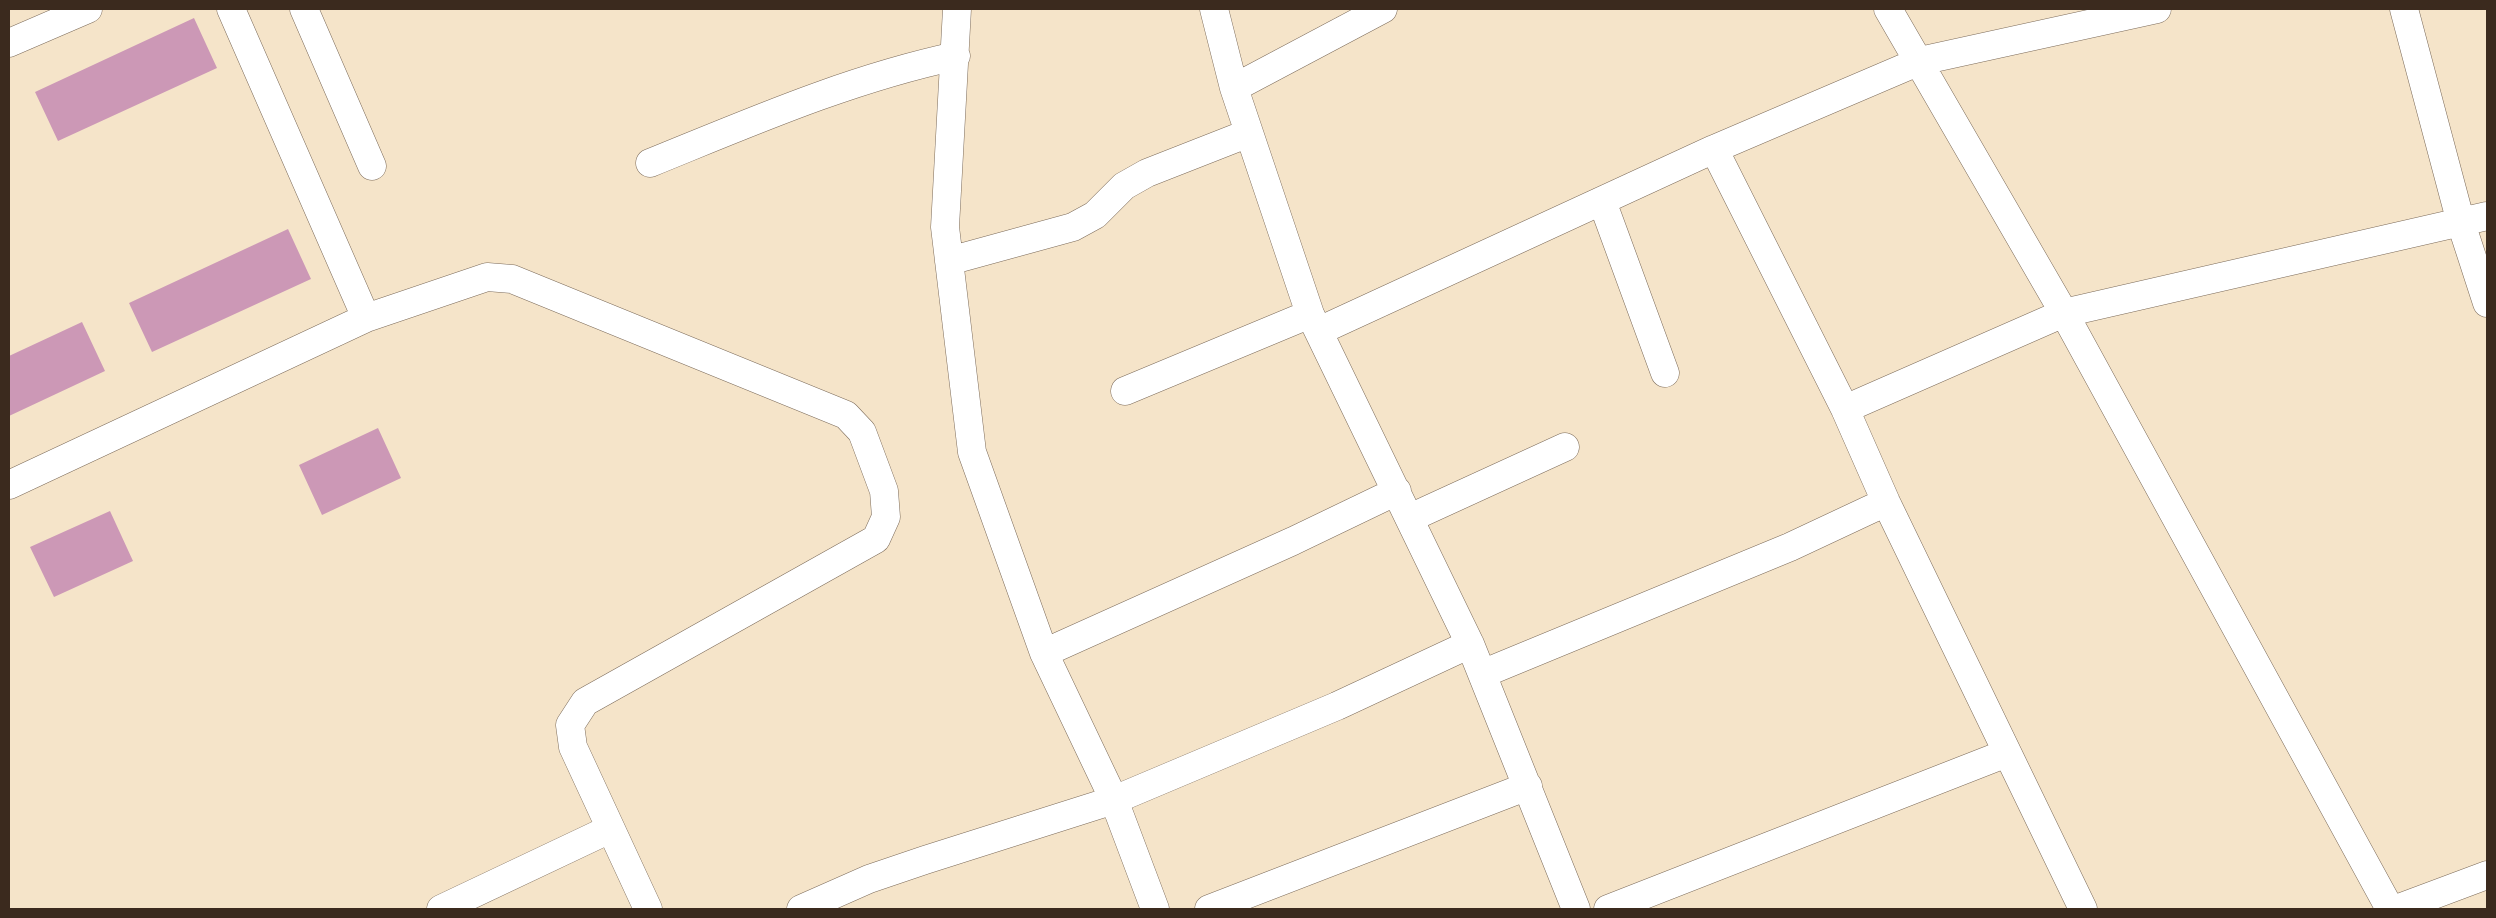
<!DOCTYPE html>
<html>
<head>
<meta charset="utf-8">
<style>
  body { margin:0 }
  #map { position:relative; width:2496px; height:918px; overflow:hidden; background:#f5e4c9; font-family:"IM FELL Great Primer",serif }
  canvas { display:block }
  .frame { position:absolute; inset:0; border:10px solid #3b2a1e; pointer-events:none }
</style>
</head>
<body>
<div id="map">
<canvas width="2496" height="918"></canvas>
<div class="frame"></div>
</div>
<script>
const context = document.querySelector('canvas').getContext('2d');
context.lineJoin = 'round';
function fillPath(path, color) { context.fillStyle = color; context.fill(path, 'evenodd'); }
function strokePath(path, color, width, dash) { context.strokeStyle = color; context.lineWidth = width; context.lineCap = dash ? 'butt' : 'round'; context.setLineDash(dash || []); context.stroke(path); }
fillPath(new Path2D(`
  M194 18 217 68 58 141 35 92Z
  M288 229 311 279 152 352 129 303Z
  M82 322 105 371 9 416V356Z
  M378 428 401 478 322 515 299 465Z
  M110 511 133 561 54 597 30 547Z`), '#cc98b6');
const minor = new Path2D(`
  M231 9 366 318
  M304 9 372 166
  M957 9 945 227 972 452 1044 653 1114 800 1155 909
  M1214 9 1234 88
  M1383 9 1234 88 1310 314 1470 644 1576 909
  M1888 9 2064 313 2390 909
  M2404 9 2461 223 2487 303
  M9 43 88 9
  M1714 149 1845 409 1886 502 2083 909
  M650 163C751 122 849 79 956 56
  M1602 201 1665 373
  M949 261 1073 227 1095 215 1124 186 1147 173 1249 133
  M1319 331 1714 149 1920 61 2157 9
  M1125 391 1310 314
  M1845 409 2064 313 2487 216
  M9 485 366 318 487 277 512 279 846 415 862 432 884 491 886 517 876 539 585 702 570 725 573 747 648 909
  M1410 518 1565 447
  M1044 653 1293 541 1397 491
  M1482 674 1790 547 1886 502
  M441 909 610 829
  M801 909 869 879 925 860 1114 800 1337 706 1470 644
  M1209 909 1528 786
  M1608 909 2007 753
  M2396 909 2487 875`);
strokePath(minor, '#7c6b5a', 29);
strokePath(minor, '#fff', 28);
</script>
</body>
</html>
